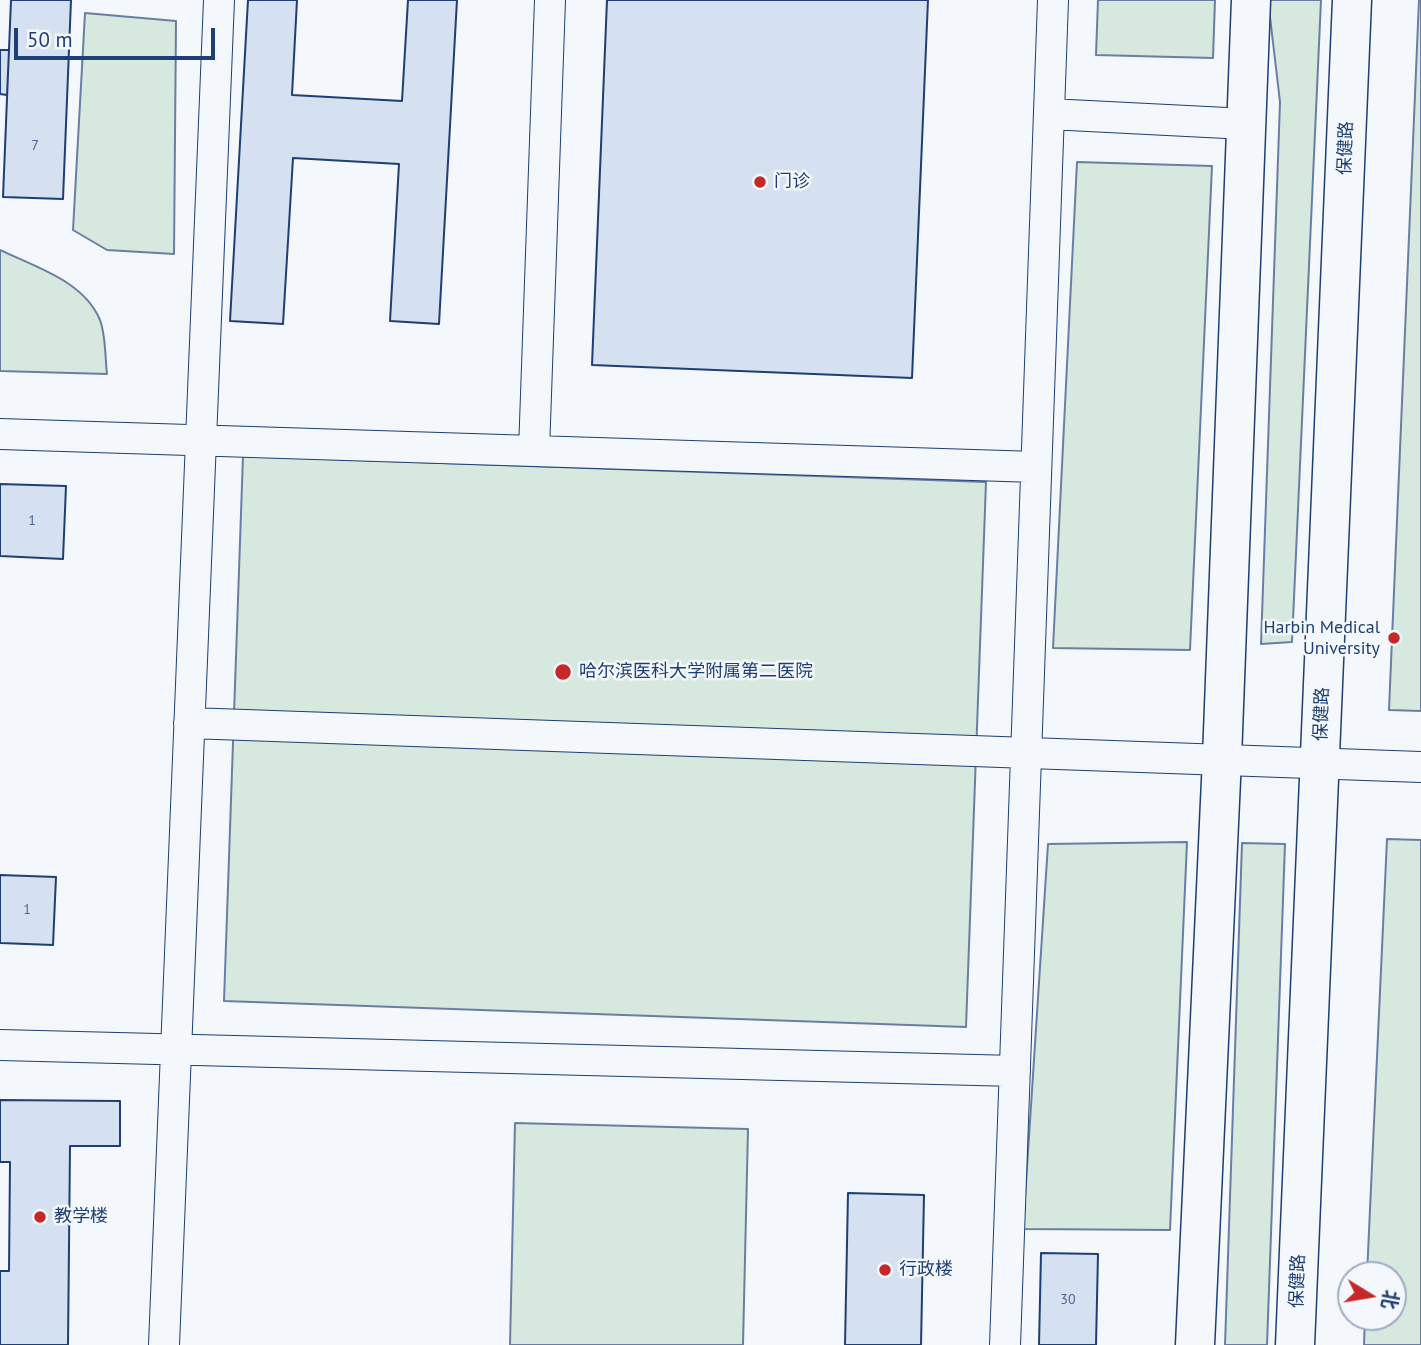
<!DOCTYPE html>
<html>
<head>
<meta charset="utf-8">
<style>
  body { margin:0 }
  #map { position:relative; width:1421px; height:1345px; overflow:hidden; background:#f4f7fb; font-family:"PT Sans","Noto Sans SC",sans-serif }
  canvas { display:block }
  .north { position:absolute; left:1337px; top:1261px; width:70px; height:70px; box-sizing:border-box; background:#f4f7fb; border:2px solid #9eadc5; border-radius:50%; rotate:101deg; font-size:19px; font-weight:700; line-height:28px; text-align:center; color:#1d3f73 }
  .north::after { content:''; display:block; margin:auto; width:24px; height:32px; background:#c62828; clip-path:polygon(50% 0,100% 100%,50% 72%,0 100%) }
  .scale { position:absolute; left:14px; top:28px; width:201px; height:32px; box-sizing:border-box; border:4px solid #1d3f73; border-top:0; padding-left:9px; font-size:21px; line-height:24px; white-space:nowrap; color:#1d3f73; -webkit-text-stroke:5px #f4f7fb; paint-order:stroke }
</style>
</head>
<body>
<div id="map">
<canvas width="1421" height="1345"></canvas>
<div class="north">北</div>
<div class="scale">50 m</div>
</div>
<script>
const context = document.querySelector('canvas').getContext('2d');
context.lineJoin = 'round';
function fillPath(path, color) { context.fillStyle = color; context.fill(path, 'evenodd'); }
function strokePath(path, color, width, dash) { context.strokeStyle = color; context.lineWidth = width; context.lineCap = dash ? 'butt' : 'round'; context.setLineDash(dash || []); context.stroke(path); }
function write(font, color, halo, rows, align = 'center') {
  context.font = font + ' "PT Sans","Noto Sans SC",sans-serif'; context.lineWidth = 5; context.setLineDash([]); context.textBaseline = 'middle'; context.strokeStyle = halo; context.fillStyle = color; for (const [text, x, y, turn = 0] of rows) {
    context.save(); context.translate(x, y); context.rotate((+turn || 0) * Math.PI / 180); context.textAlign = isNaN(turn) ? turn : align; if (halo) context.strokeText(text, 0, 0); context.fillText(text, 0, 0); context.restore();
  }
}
const green = new Path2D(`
  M1098 0H1215L1213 58 1096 55Z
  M1268 0H1321L1292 642 1261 644 1280 102Z
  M1419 0H1421V711L1389 710Z
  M85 13 176 21 174 254 107 250 73 230Z
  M1077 162 1212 166 1190 650 1053 648Z
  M0 250C35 267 84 281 100 320 106 336 105 358 107 374L0 371Z
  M243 456 986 482 966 1027 224 1001Z
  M1387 839 1421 840V1345H1364L1365 1317H1393V1275H1367Z
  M1187 842 1170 1230 1023 1229 1048 844Z
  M1242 843 1285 844 1267 1345H1225Z
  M515 1123 748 1129 743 1345H510Z`);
fillPath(green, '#d7e8df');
strokePath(green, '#687fa3', 2);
const building = new Path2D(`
  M11 0H71L63 199 3 197Z
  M248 0H297L292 95 402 101 408 0H457L439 324 390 321 399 164 293 158 283 324 230 321Z
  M607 0H928L912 378 592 365Z
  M0 50H9L7 95 0 94Z
  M0 484 66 486 63 559 0 556Z
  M0 875 56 877 53 945 0 943Z
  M0 1100 120 1101V1146H70L68 1345H0V1271H9L10 1162H0Z
  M848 1193 924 1195 921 1345H845Z
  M1041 1253 1098 1254 1096 1345H1039Z`);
fillPath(building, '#d5e0f0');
strokePath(building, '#1d3f73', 2);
const minor = new Path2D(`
  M1049 114 1246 124
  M0 434 1036 467
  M534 451 550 0
  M189 723 1421 767
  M0 1045 1015 1071
  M164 1345 219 0
  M1005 1345 1053 0`);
const major = new Path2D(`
  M1195 1345 1222 758 1251 0
  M1295 1345 1352 0`);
strokePath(minor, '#1d3f73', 32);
strokePath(major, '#1d3f73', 41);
strokePath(minor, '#f4f7fb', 30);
strokePath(major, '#f4f7fb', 38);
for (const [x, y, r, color] of [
  [760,182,7,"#c62828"],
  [1394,638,7,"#c62828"],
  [563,672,9,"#c62828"],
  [40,1217,7,"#c62828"],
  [885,1270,7,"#c62828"]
]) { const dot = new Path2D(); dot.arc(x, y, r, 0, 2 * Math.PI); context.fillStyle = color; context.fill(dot); strokePath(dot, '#f4f7fb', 2.5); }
write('14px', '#4b6792', null, [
  ["7",35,146],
  ["1",32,521],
  ["1",27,910],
  ["30",1068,1300]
]);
write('18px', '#1d3f73', '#f4f7fb', [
  ["保健路",1346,148,-88],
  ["保健路",1322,714,-88],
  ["保健路",1298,1281,-88]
]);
write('18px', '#1d3f73', '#f4f7fb', [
  ["门诊",774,182],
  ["Harbin Medical",1380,628,"right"],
  ["University",1380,649,"right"],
  ["哈尔滨医科大学附属第二医院",579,672],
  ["教学楼",54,1217],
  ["行政楼",899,1270]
], 'left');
</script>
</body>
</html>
